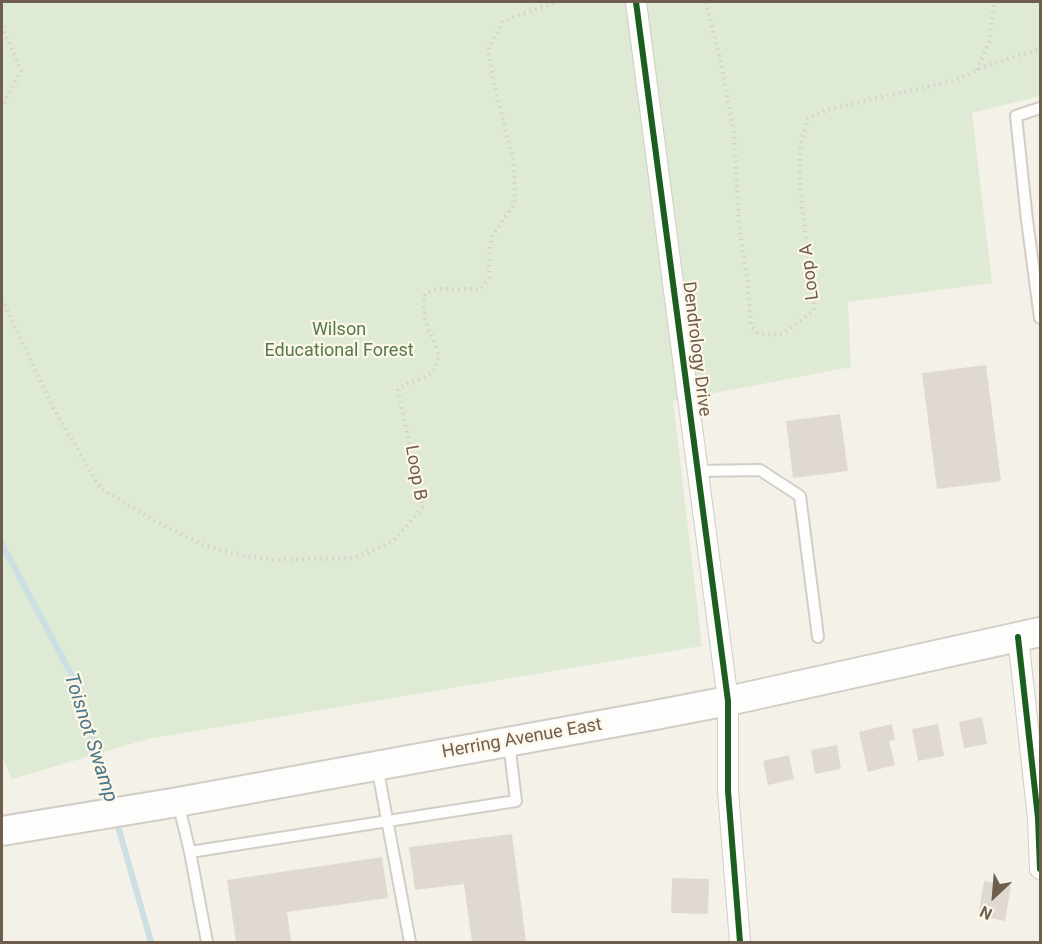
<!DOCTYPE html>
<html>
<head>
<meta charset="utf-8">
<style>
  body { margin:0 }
  #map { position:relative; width:1042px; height:944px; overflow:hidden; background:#f4f1e9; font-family:Roboto,sans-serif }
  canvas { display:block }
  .frame { position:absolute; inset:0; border:3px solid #6f5d4d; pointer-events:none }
  .north { position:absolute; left:964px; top:866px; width:60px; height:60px; -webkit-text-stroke:4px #fdf7ea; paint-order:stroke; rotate:206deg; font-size:16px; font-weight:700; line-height:24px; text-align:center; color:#6f5d4d }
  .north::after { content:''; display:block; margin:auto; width:21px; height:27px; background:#6f5d4d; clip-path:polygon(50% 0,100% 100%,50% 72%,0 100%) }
</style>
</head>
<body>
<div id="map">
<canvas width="1042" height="944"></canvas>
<div class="frame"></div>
<div class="north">N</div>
</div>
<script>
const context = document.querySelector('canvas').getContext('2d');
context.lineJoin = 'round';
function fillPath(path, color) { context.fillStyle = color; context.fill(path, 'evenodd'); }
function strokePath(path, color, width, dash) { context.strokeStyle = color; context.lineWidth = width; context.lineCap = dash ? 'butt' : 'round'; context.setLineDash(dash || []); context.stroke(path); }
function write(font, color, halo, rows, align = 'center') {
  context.font = font + ' Roboto,sans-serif'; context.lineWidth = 4.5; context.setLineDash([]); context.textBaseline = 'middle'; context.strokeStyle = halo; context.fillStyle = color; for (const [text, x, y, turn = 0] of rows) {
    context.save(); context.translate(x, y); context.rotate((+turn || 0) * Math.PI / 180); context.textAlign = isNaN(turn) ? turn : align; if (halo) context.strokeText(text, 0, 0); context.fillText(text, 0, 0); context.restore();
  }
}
fillPath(new Path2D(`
  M2 2H1040V96L972 113 992 283 848 302 851 367 673 401 702 646 148 739 12 779 2 756Z`), '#dfead5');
strokePath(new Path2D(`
  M2 544 77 685 112 806
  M116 819 151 942`), '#ccdfe3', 6);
fillPath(new Path2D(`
  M986 365 1001 481 937 489 922 373Z
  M840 414 848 471 793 478 786 421Z
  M982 717 987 744 964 748 959 722Z
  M892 724 895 740 889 741 895 765 868 772 859 732Z
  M938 724 944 756 918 761 912 729Z
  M837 745 841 769 815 774 811 750Z
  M789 755 794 779 768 785 763 761Z
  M512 834 526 942H472L464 884 415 890 409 847Z
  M382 857 388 898 287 912 291 942H236L227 880Z
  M672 878 709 879 708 914 671 913Z
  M984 881 1011 886 1005 921 978 916Z`), '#dfd9d1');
const lane = new Path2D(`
  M1040 108 1016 116 1027 220 1040 318
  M697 471 760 470 800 496 818 637
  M377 766 410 942
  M178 802 190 852 516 801 509 743
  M190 852 207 942`);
const street = new Path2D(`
  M636 2 728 701V791L740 942
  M1018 637 1038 818 1040 869`);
const secondary = new Path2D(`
  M2 831 178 802 650 716 728 701 1040 632`);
strokePath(lane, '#d2cdc6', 14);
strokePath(street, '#d2cdc6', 22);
strokePath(secondary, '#d2cdc6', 32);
strokePath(new Path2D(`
  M706 2 719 54 734 133 739 225 747 276 751 325 758 333 778 335 789 330 814 310C812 257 797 204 800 151 801 140 805 129 807 119L830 109 956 80 985 66 1040 49
  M2 26 21 71 2 107
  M977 70 989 42 994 2
  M2 299 53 408 101 489 159 523 204 545 240 555 275 560 355 558 393 541 423 507 398 390C408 381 418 381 428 375 449 361 431 339 426 322 424 312 423 305 425 294L435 289H481L489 278V252L492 236 515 203 514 163 494 84 488 49 503 21 556 2`), '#d6d0ca', 4, [1.5, 4.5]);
strokePath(lane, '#fdfdfc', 10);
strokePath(street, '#fdfdfc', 20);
strokePath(secondary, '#fdfdfc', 28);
strokePath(new Path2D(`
  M636 2 728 701V791L740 942
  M1018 637 1038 818 1040 869`), '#1b5e20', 6);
write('18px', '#6f5d4d', '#fdf7ea', [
  ["Loop A",810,272,-97],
  ["Dendrology Drive",696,349,83],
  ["Loop B",415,473,80],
  ["Herring Avenue East",522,739,-10]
]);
write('18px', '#537a49', '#fdf7ea', [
  ["Wilson",339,330],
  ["Educational Forest",339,351]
]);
write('italic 20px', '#4c7787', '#fdf7ea', [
  ["Toisnot Swamp",90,738,72]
]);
</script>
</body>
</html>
